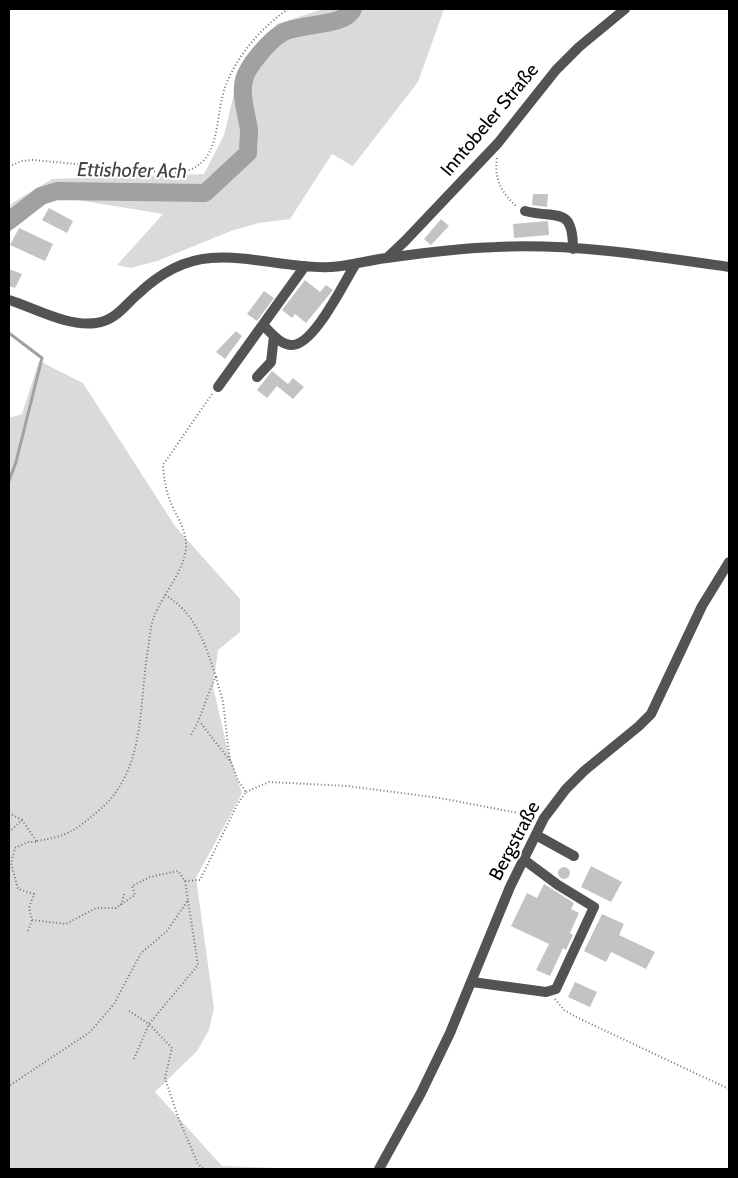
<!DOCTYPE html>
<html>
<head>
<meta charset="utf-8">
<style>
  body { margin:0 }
  #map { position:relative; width:738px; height:1178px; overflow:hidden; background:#fff; font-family:Cabin,sans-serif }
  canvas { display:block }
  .frame { position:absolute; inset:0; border:10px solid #000; pointer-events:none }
</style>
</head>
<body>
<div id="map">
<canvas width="738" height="1178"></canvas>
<div class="frame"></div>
</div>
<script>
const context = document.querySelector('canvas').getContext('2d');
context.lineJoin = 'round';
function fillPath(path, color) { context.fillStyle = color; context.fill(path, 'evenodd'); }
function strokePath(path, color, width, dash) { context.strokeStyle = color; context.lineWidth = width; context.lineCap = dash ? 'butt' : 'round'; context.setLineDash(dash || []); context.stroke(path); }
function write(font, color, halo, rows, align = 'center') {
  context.font = font + ' Cabin,sans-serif'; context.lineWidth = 4; context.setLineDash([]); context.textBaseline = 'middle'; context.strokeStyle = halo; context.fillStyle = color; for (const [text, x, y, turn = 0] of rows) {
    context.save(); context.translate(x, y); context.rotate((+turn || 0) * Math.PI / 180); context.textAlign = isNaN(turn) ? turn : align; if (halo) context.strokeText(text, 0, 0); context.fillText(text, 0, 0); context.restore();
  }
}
fillPath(new Path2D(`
  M323 9H444L418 82 353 166 332 154 290 219 259 223 231 231 157 261 131 268 117 265 163 214 59 197 22 217 9 234V208L12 203 52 179 204 174 224 135 235 89 253 52 277 24Z
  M39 361 83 383 175 526 240 599V632L218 650 213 687 227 747 242 793 196 878 214 1008 209 1030 197 1051 155 1092 222 1166 306 1169H9V418L22 414Z`), '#dadada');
strokePath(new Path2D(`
  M9 333 42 358 16 462 9 481`), '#a1a1a1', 3);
strokePath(new Path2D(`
  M9 221 41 196 57 191 205 193 248 153C248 145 249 137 249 130 247 114 240 96 244 80 247 66 270 40 282 33 299 23 346 27 353 9`), '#a1a1a1', 18);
fillPath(new Path2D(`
  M533 194H548L547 207 532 205Z
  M49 208 73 221 67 233 42 220Z
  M441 219 449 226 431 245 424 239Z
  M548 221 549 235 514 238 513 224Z
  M19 228 53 244 45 261 10 245Z
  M9 269 22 274 15 288 9 286Z
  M305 280 320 292 326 285 333 290 306 323 295 314 292 318 282 310Z
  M264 291 274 298 257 321 247 314Z
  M236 331 242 336 225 359 216 352Z
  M272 371 288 384 293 378 304 387 293 399 277 386 267 398 257 390Z
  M591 866 622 882 611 902 581 887Z
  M558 873a6 6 0 1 1 12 0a6 6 0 1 1-12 0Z
  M544 884 574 903 571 909 579 913 570 933 573 935 566 950 563 948 550 976 536 970 549 944 511 926 527 893 537 898Z
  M602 914 624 924 619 935 655 952 646 969 611 952 606 962 584 951Z
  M575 982 597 992 590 1007 568 997Z`), '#c3c3c3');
strokePath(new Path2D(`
  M497 158C494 179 501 192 516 206
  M9 167 21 161 33 160 172 173C226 171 212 117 227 82 240 52 262 27 288 9
  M165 595C196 613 205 644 216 677 206 696 202 717 191 735
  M216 677 223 702 230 761
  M246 792 269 782 347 786 440 798 534 816
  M9 813 22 820
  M9 832 22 820 37 842H28L15 848 11 863 18 889 34 894 29 908 32 920 66 924 96 908H116L135 895 132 886 150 877 178 871 185 881 188 900 167 931 141 953 114 1004 90 1032 9 1086
  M37 841C67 836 75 831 97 812 148 771 138 701 149 643 150 634 151 624 154 617 162 595 187 568 186 544 186 528 174 513 169 498 165 487 164 476 163 465L212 394
  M185 881 200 880 238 803 246 792 238 780 231 762 200 722
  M121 905 125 892
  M28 931 32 920
  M555 999 564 1010 574 1016 729 1089
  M129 1011 149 1024 172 1048 165 1078 178 1117 198 1164 204 1169
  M134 1059 149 1024 198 965 188 901`), '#757575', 2, [1, 2.5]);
strokePath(new Path2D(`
  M525 211C556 219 573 205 573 249
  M387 258 405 241 498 143 556 70 579 47 625 9
  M9 300C35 308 67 327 96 323 115 321 124 306 138 294 158 275 182 260 211 258 251 255 291 269 331 267 351 266 368 260 387 258 423 253 460 248 496 247 572 243 654 256 729 267
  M264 326C272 334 281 345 292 345 314 345 343 284 355 265
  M257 377 271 362 274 336
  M218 387 305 266
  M536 835 574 856
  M472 982 546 992 556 989 594 907 558 885 523 859
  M379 1169 421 1093 450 1033 510 887 544 818 566 789 584 771 639 726 651 714 702 606 729 562`), '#535353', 10);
write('19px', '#000', '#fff', [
  ["Inntobeler Straße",490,120,-50],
  ["Bergstraße",515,841,-62]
]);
write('italic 20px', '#424242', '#fff', [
  ["Ettishofer Ach",132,171,1]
]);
</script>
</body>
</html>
